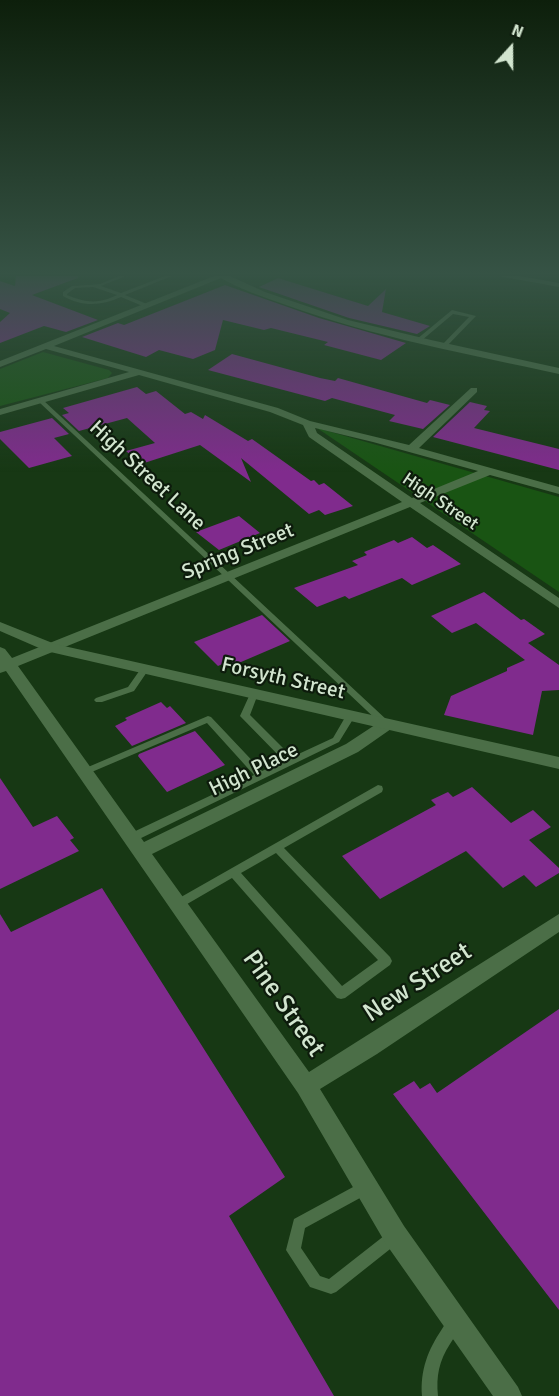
<!DOCTYPE html>
<html>
<head>
<meta charset="utf-8">
<style>
  body { margin:0 }
  #map { position:relative; width:559px; height:1396px; overflow:hidden; background:#173814; font-family:Signika,sans-serif }
  canvas { display:block }
  .north { position:absolute; left:481px; top:18px; width:60px; height:60px; -webkit-text-stroke:4px #0d1b0c; paint-order:stroke; rotate:21deg; font-size:16px; font-weight:700; line-height:24px; text-align:center; color:#d2e5cf }
  .north::after { content:''; display:block; margin:auto; width:21px; height:27px; background:#d2e5cf; clip-path:polygon(50% 0,100% 100%,50% 72%,0 100%) }
</style>
</head>
<body>
<div id="map">
<canvas width="559" height="1396"></canvas>
<div class="north">N</div>
</div>
<script>
const context = document.querySelector('canvas').getContext('2d');
context.lineJoin = 'round';
function fillPath(path, color) { context.fillStyle = color; context.fill(path, 'evenodd'); }
function write(font, color, halo, rows, align = 'center') {
  context.font = font + ' Signika,sans-serif'; context.lineWidth = 4.5; context.setLineDash([]); context.textBaseline = 'middle'; context.strokeStyle = halo; context.fillStyle = color; for (const [text, x, y, turn = 0] of rows) {
    context.save(); context.translate(x, y); context.rotate((+turn || 0) * Math.PI / 180); context.textAlign = isNaN(turn) ? turn : align; if (halo) context.strokeText(text, 0, 0); context.fillText(text, 0, 0); context.restore();
  }
}
fillPath(new Path2D(`
  M43 352 109 370 112 373 108 378 0 406V369Z
  M317 428 559 497V592Z`), '#195413');
fillPath(new Path2D(`
  M16 276H78V278L32 295 98 320 66 332 44 326 0 343V322L10 313 0 309V281L15 286Z
  M278 278 368 306 386 289 382 312 430 326 417 334 349 318 259 287Z
  M225 285 319 318 406 343 381 360 324 345 328 342 271 328 264 330 223 320 215 350 193 359 159 350 146 357 82 337 118 323 124 325Z
  M232 354 320 378 335 381 338 378 427 403 430 400 450 405 423 429 389 421 395 415 332 398 325 401 208 370Z
  M137 387 146 394 156 391 185 414 191 412 203 419 205 415 248 441 252 439 311 481 314 480 319 485 324 483 353 506 325 515 319 510 309 514 241 458 251 482 200 445 141 464 126 451 155 443 127 418 79 431 62 415 69 413 63 408Z
  M470 402 487 406 484 410 490 411 474 428 559 449V470L433 437Z
  M52 418 69 434 54 438 72 456 29 468 0 439V432Z
  M239 516 260 533 219 550 196 532Z
  M412 537 427 548 433 545 461 564 412 585 402 578 349 599 345 596 317 607 294 588 358 565 352 561 367 555 364 552 394 540 398 543Z
  M484 592 521 620 524 619 545 634 528 643 559 665V690L542 691 533 735 444 715 451 696 507 671V668L525 660 476 623 452 633 431 616Z
  M262 615 290 641 234 665 229 661 218 666 194 642Z
  M161 702 167 708 170 706 186 723 132 746 115 726 127 720 125 718Z
  M195 731 225 765 167 792 138 756 139 754Z
  M0 778 33 827 57 816 74 838 70 840 79 851 0 889Z
  M472 787 511 823 533 810 551 827 529 840 559 868V873L536 887 524 875 503 888 466 851 380 899 342 856 436 805 431 800 448 792 453 797Z
  M102 888 285 1177 229 1216 334 1396H0V914L11 932Z
  M559 1009V1310L393 1094 414 1081 420 1089 430 1083 437 1093Z`), '#802b8d');
fillPath(new Path2D(`
  M119 276H126L101 286 121 293 165 276H172L125 295 147 304V306L145 307 121 297C101 306 82 307 63 296V292L72 286 100 284ZM93 287 117 295C99 304 86 303 67 295V294L75 288Z
  M452 310 476 316 446 347 441 346 469 317 453 314 421 341H417V339Z
  M39 400H43L388 721 390 723 388 725H382L39 402Z
  M145 666 149 669 134 691 102 702H96L94 700 96 698 128 687 142 667Z
  M254 691 258 694 250 715 292 757 333 738 347 714H353L355 716 339 742 135 841 131 842 127 841 126 838 127 835 254 775 207 723 87 774H81L79 772 81 770 208 716 211 717 262 771 284 761 240 716 250 694Z
  M378 785 382 786 383 789 382 792 284 848 390 957 392 961 390 965 345 998 341 999 337 998 232 878 182 907 178 909 174 907 172 904 174 901ZM276 853 378 960 342 986 241 873Z
  M366 1180 371 1182 373 1187 371 1192 305 1228 301 1248 320 1276 329 1279 389 1232 394 1230 399 1232 401 1237 399 1242 336 1292 331 1294 310 1287 286 1250 294 1219Z
  M455 1315 460 1318 463 1323C459 1331 454 1337 450 1344 439 1361 436 1376 438 1396H422C420 1370 428 1350 442 1329 446 1323 448 1318 455 1315Z`), '#4b6e47');
fillPath(new Path2D(`
  M214 276H226L54 346 278 408 310 421 409 445 471 388H477V392L419 448 559 487V494L490 475 420 503 559 598V608L410 507 18 666 144 842 346 744 381 721H391L394 725 391 729 358 752 152 854 309 1072 559 914V932L377 1054 320 1089 404 1226 518 1387 522 1396H493L386 1244 298 1093 6 671 0 673V647L5 649 12 658 402 502 309 437 303 425 270 412 139 375 0 415V409L129 372 46 349 0 367V361ZM315 428 373 442 478 471 412 498 317 433Z
  M498 276H520L559 283V287Z`), '#4b6e47');
fillPath(new Path2D(`
  M218 276H230L265 292 348 320 431 340 559 368V374C468 354 374 337 286 305 264 297 238 289 218 276Z
  M0 622 55 644 559 757V769L46 651 0 631Z`), '#4b6e47');
const sky = context.createLinearGradient(0, 0, 0, 472);
sky.addColorStop(0, '#0d1f0b');
sky.addColorStop(0.58, '#365345');
sky.addColorStop(1, '#36534500');
context.fillStyle = sky;
context.fillRect(0, 0, 559, 472);
write('18px', '#d2e5cf', '#0d1b0c', [
  ["High Street",440,502,34]
]);
write('21px', '#d2e5cf', '#0d1b0c', [
  ["High Street Lane",147,476,43],
  ["Spring Street",238,552,-22],
  ["Forsyth Street",283,679,13],
  ["High Place",254,770,-26]
]);
write('26px', '#d2e5cf', '#0d1b0c', [
  ["New Street",418,983,-33],
  ["Pine Street",283,1004,55]
]);
</script>
</body>
</html>
